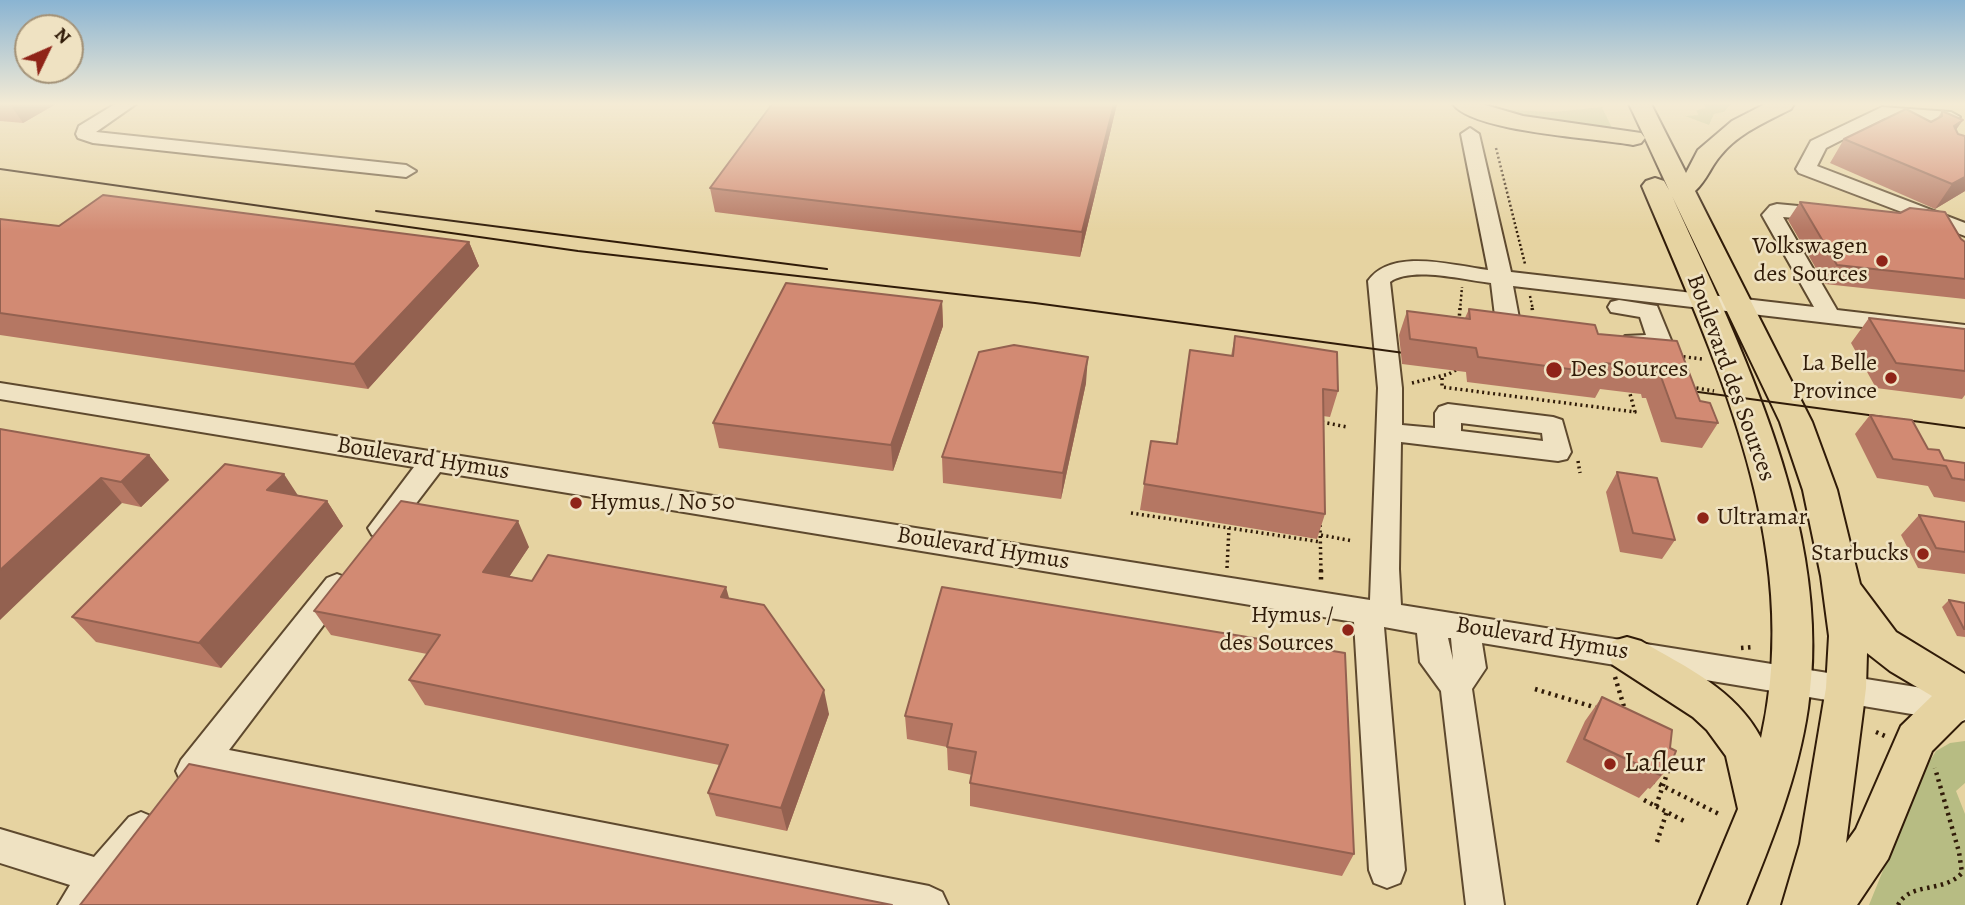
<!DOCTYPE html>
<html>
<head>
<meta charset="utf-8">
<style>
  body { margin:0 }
  #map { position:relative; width:1965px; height:905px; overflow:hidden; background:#e6d3a1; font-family:Alegreya,serif }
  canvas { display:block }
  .north { position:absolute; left:14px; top:14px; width:70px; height:70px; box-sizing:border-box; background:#efe2c2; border:2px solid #a39278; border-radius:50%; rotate:46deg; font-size:19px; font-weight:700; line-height:28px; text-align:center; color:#301b08 }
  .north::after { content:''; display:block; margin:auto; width:24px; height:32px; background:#8f2418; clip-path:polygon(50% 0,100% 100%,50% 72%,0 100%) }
</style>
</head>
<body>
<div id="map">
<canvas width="1965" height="905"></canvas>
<div class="north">N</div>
</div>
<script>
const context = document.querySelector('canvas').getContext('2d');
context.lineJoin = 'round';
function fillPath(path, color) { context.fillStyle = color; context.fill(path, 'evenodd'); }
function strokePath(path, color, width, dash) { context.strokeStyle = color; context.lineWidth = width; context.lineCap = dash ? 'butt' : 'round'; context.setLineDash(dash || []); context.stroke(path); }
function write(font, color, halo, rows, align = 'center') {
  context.font = font + ' Alegreya,serif'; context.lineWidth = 5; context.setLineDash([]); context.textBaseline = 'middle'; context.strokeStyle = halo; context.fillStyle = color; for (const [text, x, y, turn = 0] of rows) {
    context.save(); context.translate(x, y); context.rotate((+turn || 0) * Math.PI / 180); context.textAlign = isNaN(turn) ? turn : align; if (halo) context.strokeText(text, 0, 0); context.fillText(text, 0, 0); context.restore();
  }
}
fillPath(new Path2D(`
  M1704 104H1731L1724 112 1714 114 1709 125 1685 116 1698 115 1696 110 1706 108Z
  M1602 107 1612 128 1528 118 1497 109 1552 112Z
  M1965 741V783L1956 791 1965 814V905H1869L1922 774 1936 751 1950 743Z`), '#b7bc83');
const minor = new Path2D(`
  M115 104H136L96 132 406 165 416 171 406 177 93 143 78 138 76 134 79 126Z
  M1882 107 1951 112 1960 117 1951 122 1885 118 1826 148 1817 166 1965 223V236L1799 173 1796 169 1811 141Z
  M1470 128 1479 134 1511 272 1814 307 1762 215 1770 206 1777 204 1830 209 1837 211 1840 215 1837 219 1830 221 1783 217 1837 310 1965 325V339L1513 286 1519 318 1540 322 1544 327 1540 332 1532 334 1500 329 1496 324 1491 283C1465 280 1411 266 1390 282L1402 388V425L1435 428V413L1439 407 1448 404 1553 417 1562 420 1571 452 1567 459 1558 461 1401 442 1399 569 1401 605 1960 694 1965 696V720L1960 722 1482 643 1486 668 1472 689 1504 905H1466L1441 691 1420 662 1417 633 1384 627 1405 870 1400 883 1387 888 1374 883 1369 870 1354 622 440 472 392 535 382 539 372 535 368 528 414 467 0 399V383L1370 600 1378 388 1368 281C1392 247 1454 266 1488 270L1461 134ZM1461 423 1542 433 1543 441 1461 431ZM1448 638H1451L1453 660Z
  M1619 300 1657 306 1673 345 1669 350 1661 353 1625 346 1621 341 1625 336 1646 335 1640 317 1611 312 1608 307 1611 302Z
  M337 574 347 578 352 586 347 594 229 750 929 886 942 892 948 905H838L209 776 205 782 193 786 181 782 176 771 181 760 327 578Z
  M141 812 153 817 159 829 153 841 101 905H58L70 885 0 863V829L94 857 129 817Z`);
const major = new Path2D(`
  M1453 104H1482L1523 116 1641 133 1645 138 1629 104H1651L1686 173 1698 150 1732 121 1765 104H1794L1791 109C1766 122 1739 133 1721 155 1711 166 1707 180 1695 191L1812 422 1837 490 1860 584 1896 632 1965 674V718L1932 751 1888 859 1857 905H1782L1800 844 1826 688 1829 636 1821 576 1803 490 1780 422 1672 196C1743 352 1834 532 1808 708 1798 777 1772 841 1746 905H1698L1738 809 1726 756 1707 730 1693 717 1613 665 1607 653 1613 641 1627 637 1641 641C1686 667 1736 690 1761 738 1805 546 1715 359 1642 186L1646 181 1655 178 1664 181 1669 190 1645 138 1641 143 1633 145C1597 138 1472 132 1453 104ZM1867 653 1890 671 1932 696 1901 726 1856 829 1846 843 1866 688Z`);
strokePath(minor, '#5e492e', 4);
strokePath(major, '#301b08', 4);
strokePath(new Path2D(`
  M1496 148 1525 264
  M1530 296 1533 310
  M1460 310 1462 287`), '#301b08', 2.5, [2, 2.5]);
strokePath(new Path2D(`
  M1532 308 1533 313
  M1459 321 1460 308
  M1678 356 1702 359
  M1442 378V387L1635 412 1629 390
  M1412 383 1449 374 1459 368
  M1691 387 1714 391
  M1322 422 1347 427
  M1578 461 1580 473
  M1131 513 1321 542
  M1320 525 1321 572
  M1321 535 1353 541
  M1227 568 1229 528`), '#301b08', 3.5, [2, 3.5]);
strokePath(new Path2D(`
  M1321 570V583
  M1741 648 1753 647
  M1615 677 1625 710
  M1535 689 1597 708
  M1876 732 1885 736
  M1653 781 1721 815
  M1644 800 1686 822
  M1656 806 1670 765
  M1657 842 1667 811
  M1898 905C1911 881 1942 894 1962 873L1959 852 1935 768`), '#301b08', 4.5, [2.5, 4.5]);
fillPath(minor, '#efe2c2');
fillPath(major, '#e6d3a1');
strokePath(new Path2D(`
  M0 169 578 251 1035 303 1419 355
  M376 211 827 269
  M1676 389 1965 428`), '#301b08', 2);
fillPath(new Path2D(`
  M0 104H56L23 123 0 121Z
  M772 104H1117L1080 257 715 212 710 188Z
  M1942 111 1958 134 1965 136V191L1935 209 1830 163 1844 139 1931 122 1937 119Z
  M1800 202 1961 239 1965 242V299L1825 284 1788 220Z
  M0 219 59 226 469 242 479 266 368 389 0 335Z
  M942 301 943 326 893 471 719 448 713 423Z
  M1469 309 1598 334 1677 341 1700 401 1718 423 1702 448 1661 442 1646 398H1642L1641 394 1600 389 1595 398 1467 382 1466 372 1402 364 1399 335 1407 311 1465 318Z
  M1869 318 1965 329V395L1962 399 1876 388 1851 343Z
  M1235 336 1338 391 1330 417 1323 416 1325 514 1317 539 1140 510 1151 441 1176 444 1190 350 1231 356Z
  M1086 383 1061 499 943 483 942 457Z
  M1870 415 1928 449 1944 460 1965 463V502L1934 497 1928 486 1877 478 1855 434Z
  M0 429 149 455 169 480 141 507 122 503Z
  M1617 472 1675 540 1662 559 1620 552 1606 492Z
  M298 495 327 501 343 526 221 668 96 642 72 617Z
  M1919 515 1965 522V574L1918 568 1901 535Z
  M529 547 509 576 532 581 729 598 829 714 787 831 716 816 708 793 719 765 425 705 409 680 427 654 331 635 314 611Z
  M942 587 1354 854 1342 876 970 806V783L972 775 948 770 947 747 907 739 905 716Z
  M1949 600 1965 603V637L1957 636 1942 607Z
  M1602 697 1670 748V766L1650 789 1648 788 1639 798 1566 762 1585 721Z`), '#b57763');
fillPath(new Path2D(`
  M10 104H56L23 123Z
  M1114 104H1117L1080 257 1082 232Z
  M1963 120 1947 143 1954 126Z
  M1965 177V191L1935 209 1952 184Z
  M469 242 479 266 368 389 354 364Z
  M942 301 943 326 893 471 891 445Z
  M1088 357 1086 383 1061 499 1063 473Z
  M149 455 169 480 141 507 121 482Z
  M284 474 301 500 267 490Z
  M101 478 122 503 0 620V570Z
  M327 501 343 526 221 668 199 643Z
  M518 521 529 547 496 597 483 572Z
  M726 587 733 612 721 597Z
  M824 690 829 714 787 831 781 808Z`), '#936150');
const building = new Path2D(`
  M772 104H1114L1082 232 710 188Z
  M1906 109 1931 122 1942 116V111L1963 120 1954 126 1958 134 1965 136V177L1952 184 1844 139Z
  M103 195 469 242 354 364 0 313V219L59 226Z
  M1800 202 1900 213 1910 208 1945 212 1961 239 1965 242V279L1837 265Z
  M786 283 942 301 891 445 713 423Z
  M1469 309 1595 325 1598 334 1677 341 1700 401 1710 403 1718 423 1676 418 1660 374 1656 373 1655 370 1605 363 1607 374 1478 357 1476 348 1410 339 1407 311 1470 319Z
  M1869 318 1965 329V371L1896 363Z
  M1235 336 1337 352 1338 391 1323 389 1325 514 1144 484 1151 441 1177 444 1190 350 1233 356Z
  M1014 345 1088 357 1063 473 942 457 979 352Z
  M1870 415 1912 420 1928 449 1939 450 1944 460 1965 463V480L1952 478 1946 466 1893 459Z
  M0 429 149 455 121 482 101 478 0 570Z
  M225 464 284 474 267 490 327 501 199 643 72 617Z
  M1617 472 1657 478 1675 540 1633 533Z
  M401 501 518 521 483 572 532 581 548 555 726 587 721 597 764 605 824 690 781 808 708 793 728 745 409 680 440 635 314 611Z
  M1919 515 1965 522V552L1936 548Z
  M942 587 1345 653 1354 854 970 783 976 752 947 747 952 724 905 716Z
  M1949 600 1965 603V629H1964Z
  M1602 697 1672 730 1670 748 1676 751 1670 766 1662 762 1660 775 1584 739Z
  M189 764 892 905H80Z`);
fillPath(building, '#d28a73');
strokePath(building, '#936150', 2);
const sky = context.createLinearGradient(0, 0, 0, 231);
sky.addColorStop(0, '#8ab4d2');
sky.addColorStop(0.45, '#f4ebd5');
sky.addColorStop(1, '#f4ebd500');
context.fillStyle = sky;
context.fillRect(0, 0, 1965, 231);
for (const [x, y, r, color] of [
  [1882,261,7,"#8f2418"],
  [1554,370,9,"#8f2418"],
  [1891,378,7,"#8f2418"],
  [576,503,7,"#8f2418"],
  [1703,518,7,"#8f2418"],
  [1923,554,7,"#8f2418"],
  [1348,630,7,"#8f2418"],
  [1610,764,7,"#8f2418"]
]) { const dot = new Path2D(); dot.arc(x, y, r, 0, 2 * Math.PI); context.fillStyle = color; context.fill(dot); strokePath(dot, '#efe2c2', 2.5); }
write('24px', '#301b08', '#efe2c2', [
  ["Volkswagen",1868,247],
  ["des Sources",1868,275],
  ["La Belle",1877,364],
  ["Province",1877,392],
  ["Des Sources",1570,370,"left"],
  ["Hymus / No 50",590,503,"left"],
  ["Ultramar",1717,518,"left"],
  ["Starbucks",1909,554],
  ["Hymus /",1334,616],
  ["des Sources",1334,644]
], 'right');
write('24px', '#301b08', '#efe2c2', [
  ["Boulevard des Sources",1730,378,70],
  ["Boulevard Hymus",423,459,9],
  ["Boulevard Hymus",983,549,9],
  ["Boulevard Hymus",1542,639,9]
]);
write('28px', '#301b08', '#efe2c2', [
  ["Lafleur",1624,764]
], 'left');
</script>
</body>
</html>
